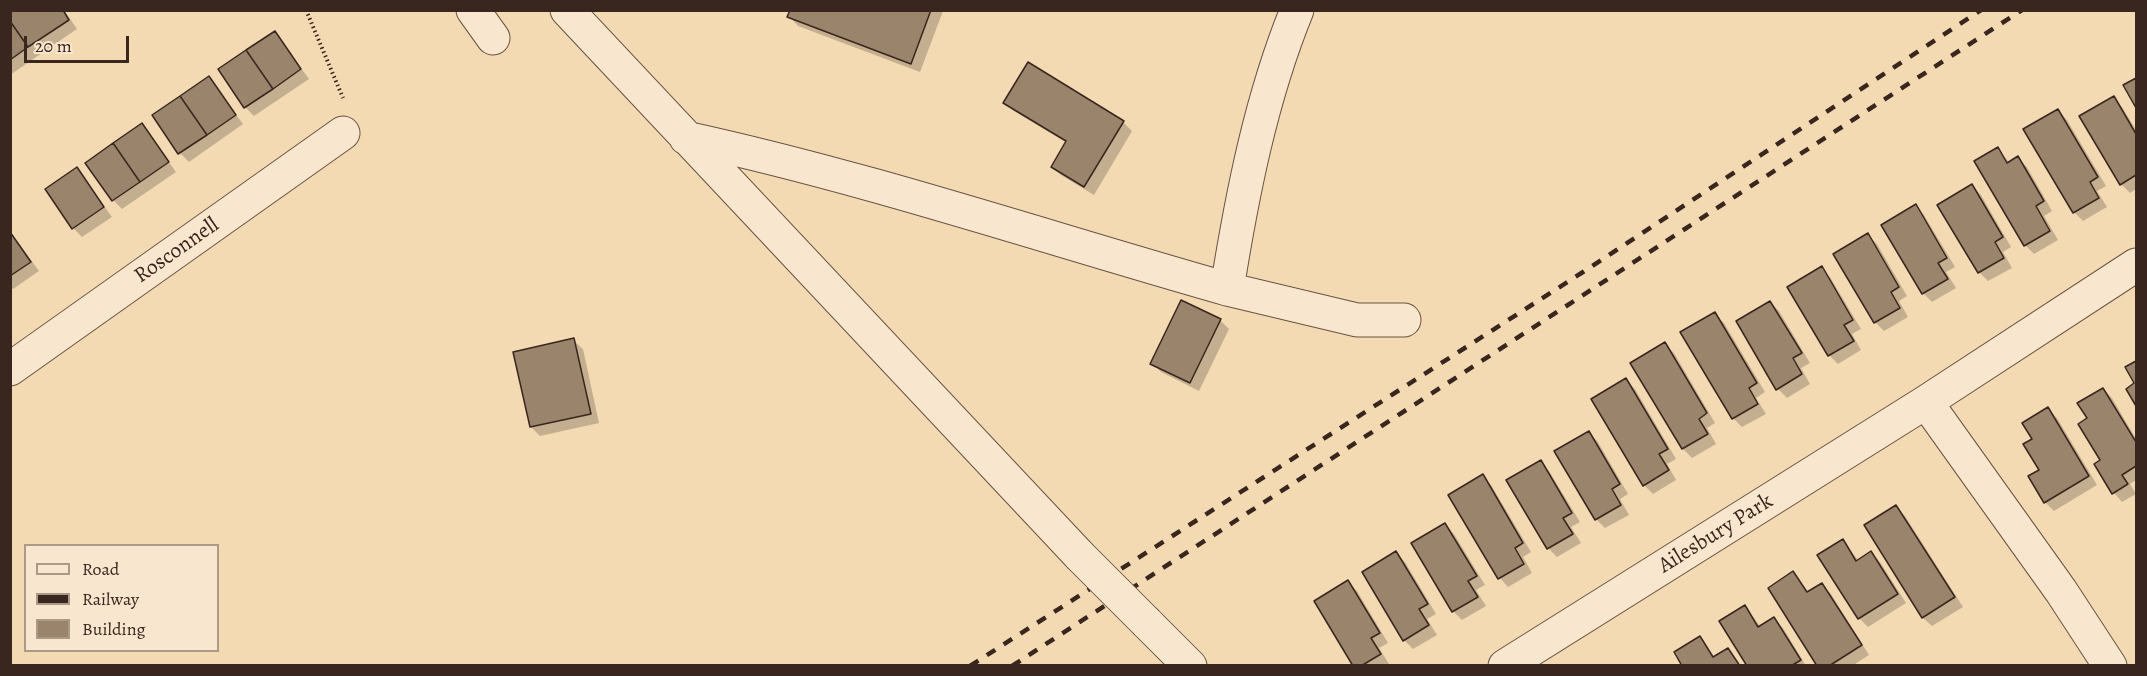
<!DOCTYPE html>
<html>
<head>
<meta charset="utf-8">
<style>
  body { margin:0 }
  #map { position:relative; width:2147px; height:676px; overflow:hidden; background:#f4dab3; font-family:Alegreya,serif }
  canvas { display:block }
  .frame { position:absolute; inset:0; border:12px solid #39261e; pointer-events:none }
  .legend { position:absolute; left:24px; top:544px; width:195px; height:108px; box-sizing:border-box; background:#f8e7ce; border:2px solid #ac9a88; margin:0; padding:8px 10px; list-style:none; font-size:18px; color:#39261e }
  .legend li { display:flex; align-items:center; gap:12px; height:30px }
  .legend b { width:30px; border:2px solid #ac9a88 }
  .scale { position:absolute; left:24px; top:36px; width:105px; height:27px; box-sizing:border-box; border:3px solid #39261e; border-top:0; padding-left:8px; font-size:18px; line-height:21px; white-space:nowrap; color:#39261e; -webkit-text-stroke:4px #f8e7ce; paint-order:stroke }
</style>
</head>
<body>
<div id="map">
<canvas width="2147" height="676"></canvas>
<div class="frame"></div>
<ul class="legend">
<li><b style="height:8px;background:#f8e7ce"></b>Road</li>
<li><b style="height:8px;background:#39261e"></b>Railway</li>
<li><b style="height:16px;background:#9a846b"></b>Building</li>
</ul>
<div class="scale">20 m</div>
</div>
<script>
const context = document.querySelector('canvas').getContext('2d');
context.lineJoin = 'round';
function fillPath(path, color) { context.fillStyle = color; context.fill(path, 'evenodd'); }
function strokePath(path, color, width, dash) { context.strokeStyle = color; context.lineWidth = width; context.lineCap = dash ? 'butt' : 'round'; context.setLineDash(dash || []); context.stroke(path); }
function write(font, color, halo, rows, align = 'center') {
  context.font = font + ' Alegreya,serif'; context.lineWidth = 6; context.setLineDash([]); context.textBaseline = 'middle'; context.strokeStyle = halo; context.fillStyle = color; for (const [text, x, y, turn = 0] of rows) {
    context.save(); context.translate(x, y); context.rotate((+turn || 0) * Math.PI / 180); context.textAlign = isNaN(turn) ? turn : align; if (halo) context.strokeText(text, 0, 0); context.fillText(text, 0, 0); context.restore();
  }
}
fillPath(new Path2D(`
  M10 10H64L77 29 10 75Z
  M791 10H942L943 11 920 72 798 26 789 16Z
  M275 33 309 79 254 116 245 107Z
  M1028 64 1123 122 1132 131 1094 195 1061 175 1052 166 1067 143 1014 111 1005 102Z
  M209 78 243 124 189 162 180 153Z
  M2113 98 2122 107 2136 130V189L2130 193 2121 184Z
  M2058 111 2067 120 2106 186 2097 191 2107 207 2083 221 2074 212Z
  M142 125 176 172 122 209 113 200Z
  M1998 149 2010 163 2018 158 2027 167 2052 211 2044 216 2058 240 2034 254 2025 245Z
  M77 169 112 217 82 237 73 228Z
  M1972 186 1981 195 2011 247 2003 252 2012 268 1988 281 1979 272 1939 205Z
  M1915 206 1924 215 1955 267 1946 272 1956 288 1932 302 1923 293Z
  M10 231 39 271 13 289 10 287Z
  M1868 235 1877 244 1907 296 1899 301 1908 317 1884 331 1875 322Z
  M1821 268 1830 277 1861 329 1852 334 1861 350 1838 364 1829 355Z
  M1770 302 1779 311 1810 363 1801 368 1810 384 1787 398 1778 389Z
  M1715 314 1724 323 1765 392 1756 398 1766 414 1742 427 1733 418Z
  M1220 320 1229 329 1199 391 1161 372 1152 363Z
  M573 340 583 349 599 423 540 436 531 427Z
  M1665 344 1674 353 1715 423 1707 428 1716 444 1692 458 1683 449 1633 363Z
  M2136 362V403L2128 389 2136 384 2127 368Z
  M1626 380 1635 389 1676 459 1667 464 1676 480 1653 494 1644 485Z
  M2103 389 2112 398 2136 439V480L2130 484 2136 494 2122 502 2114 493 2089 419Z
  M2048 409 2057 418 2097 485 2054 511 2045 502 2034 439Z
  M1589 433 1598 442 1628 494 1620 499 1629 515 1605 528 1596 519 1557 452Z
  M1540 462 1549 471 1580 522 1571 527 1581 543 1557 557 1548 548 1508 480Z
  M1482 476 1491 485 1531 552 1523 557 1532 573 1508 587 1500 578 1450 495Z
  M1896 507 1905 516 1963 607 1932 626 1923 618 1866 526Z
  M1445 525 1454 534 1485 585 1476 590 1486 606 1462 620 1453 611Z
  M1843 541 1859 561 1871 553 1880 562 1906 603 1868 627 1859 618Z
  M1396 553 1405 562 1436 614 1427 619 1437 635 1413 649 1404 640Z
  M1793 573 1809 593 1822 585 1831 594 1869 655 1852 666H1819Z
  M1348 582 1357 591 1388 643 1379 648 1389 664 1385 666H1354Z
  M1745 607 1761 627 1774 619 1783 628 1806 666H1749Z
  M1699 638 1715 658 1728 650 1741 666H1684Z`), '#0003');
const building = new Path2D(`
  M10 10H63L69 20 28 47 10 21Z
  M790 10H931L911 64 787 17Z
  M10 21 28 47 10 60Z
  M275 31 301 69 273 89 246 50Z
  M246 50 273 89 244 108 218 69Z
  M1028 62 1124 121 1084 187 1051 167 1066 141 1003 103Z
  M209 76 236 115 207 135 180 96Z
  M2136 78V108L2123 85Z
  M180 96 207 135 178 154 152 115Z
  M2114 96 2136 134V175L2120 185 2079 116Z
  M2058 109 2098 177 2090 182 2099 198 2073 213 2023 129Z
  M142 123 169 162 140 182 113 143Z
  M113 143 140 182 112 201 85 163Z
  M1998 147 2007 163 2018 156 2044 201 2036 206 2050 231 2024 246 1974 161Z
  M77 167 104 207 72 229 45 189Z
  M1972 184 2003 237 1995 242 2004 258 1978 273 1937 205Z
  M1916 204 1947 258 1938 263 1948 279 1922 294 1881 225Z
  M10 232 31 262 10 276Z
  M1868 233 1899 287 1891 292 1900 308 1874 323 1833 254Z
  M1822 266 1853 320 1844 325 1854 341 1828 356 1787 287Z
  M1181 300 1221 319 1190 383 1150 364Z
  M1770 301 1802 353 1793 358 1802 374 1776 390 1736 321Z
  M1715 312 1757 383 1749 388 1758 404 1732 419 1680 332Z
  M574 338 591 414 530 427 513 352Z
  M1665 342 1707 413 1699 419 1708 434 1682 449 1630 363Z
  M2136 361V406L2126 389 2134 383 2125 367Z
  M1626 378 1668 449 1659 454 1669 470 1643 486 1591 399Z
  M2103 388 2136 442V466L2122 475 2128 484 2112 494 2094 464 2100 460 2078 424 2087 418 2077 403Z
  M2048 407 2089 476 2044 503 2028 476 2039 470 2023 444 2032 439 2022 423Z
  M1589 431 1620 484 1612 489 1621 505 1595 520 1554 451Z
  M1541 460 1572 513 1563 518 1573 534 1547 549 1506 480Z
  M1483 474 1523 543 1515 548 1524 564 1498 579 1448 495Z
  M1896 505 1955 597 1922 618 1864 525Z
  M1445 523 1477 576 1468 581 1478 597 1452 612 1411 543Z
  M1843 539 1856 561 1871 551 1898 594 1858 619 1817 555Z
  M1396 551 1428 604 1419 609 1429 625 1403 641 1362 572Z
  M1793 571 1807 592 1822 583 1862 645 1829 666H1817L1768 588Z
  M1348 580 1380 633 1371 638 1381 654 1361 666H1353L1314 601Z
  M1745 605 1758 627 1774 617 1801 660 1791 666H1747L1719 621Z
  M1700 636 1713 657 1728 648 1740 666H1682L1674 652Z`);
fillPath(building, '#9a846b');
strokePath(building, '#39261e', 1.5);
const minor = new Path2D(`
  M473 10 493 38
  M567 10 1080 556
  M1297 10C1261 98 1242 195 1227 289L1357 320H1404
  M686 138C869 178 1047 238 1227 289
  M10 369 343 133
  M1926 402 2061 591 2110 666
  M1147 623 1190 666
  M1505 666 1926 402 2136 265`);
strokePath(minor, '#685343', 35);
strokePath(new Path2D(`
  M306 10 343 98`), '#39261e', 4, [1.5, 3]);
strokePath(minor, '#f8e7ce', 33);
strokePath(new Path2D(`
  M970 666 1583 272 1981 10
  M1012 666 2022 10`), '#39261e', 4.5, [10, 10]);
const minorBridge = new Path2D(`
  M1080 556 1147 623`);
strokePath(minorBridge, '#685343', 35, []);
strokePath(minorBridge, '#f8e7ce', 33);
write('22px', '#39261e', '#f8e7ce', [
  ["Rosconnell",177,251,-35],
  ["Ailesbury Park",1716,534,-32]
]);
</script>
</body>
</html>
